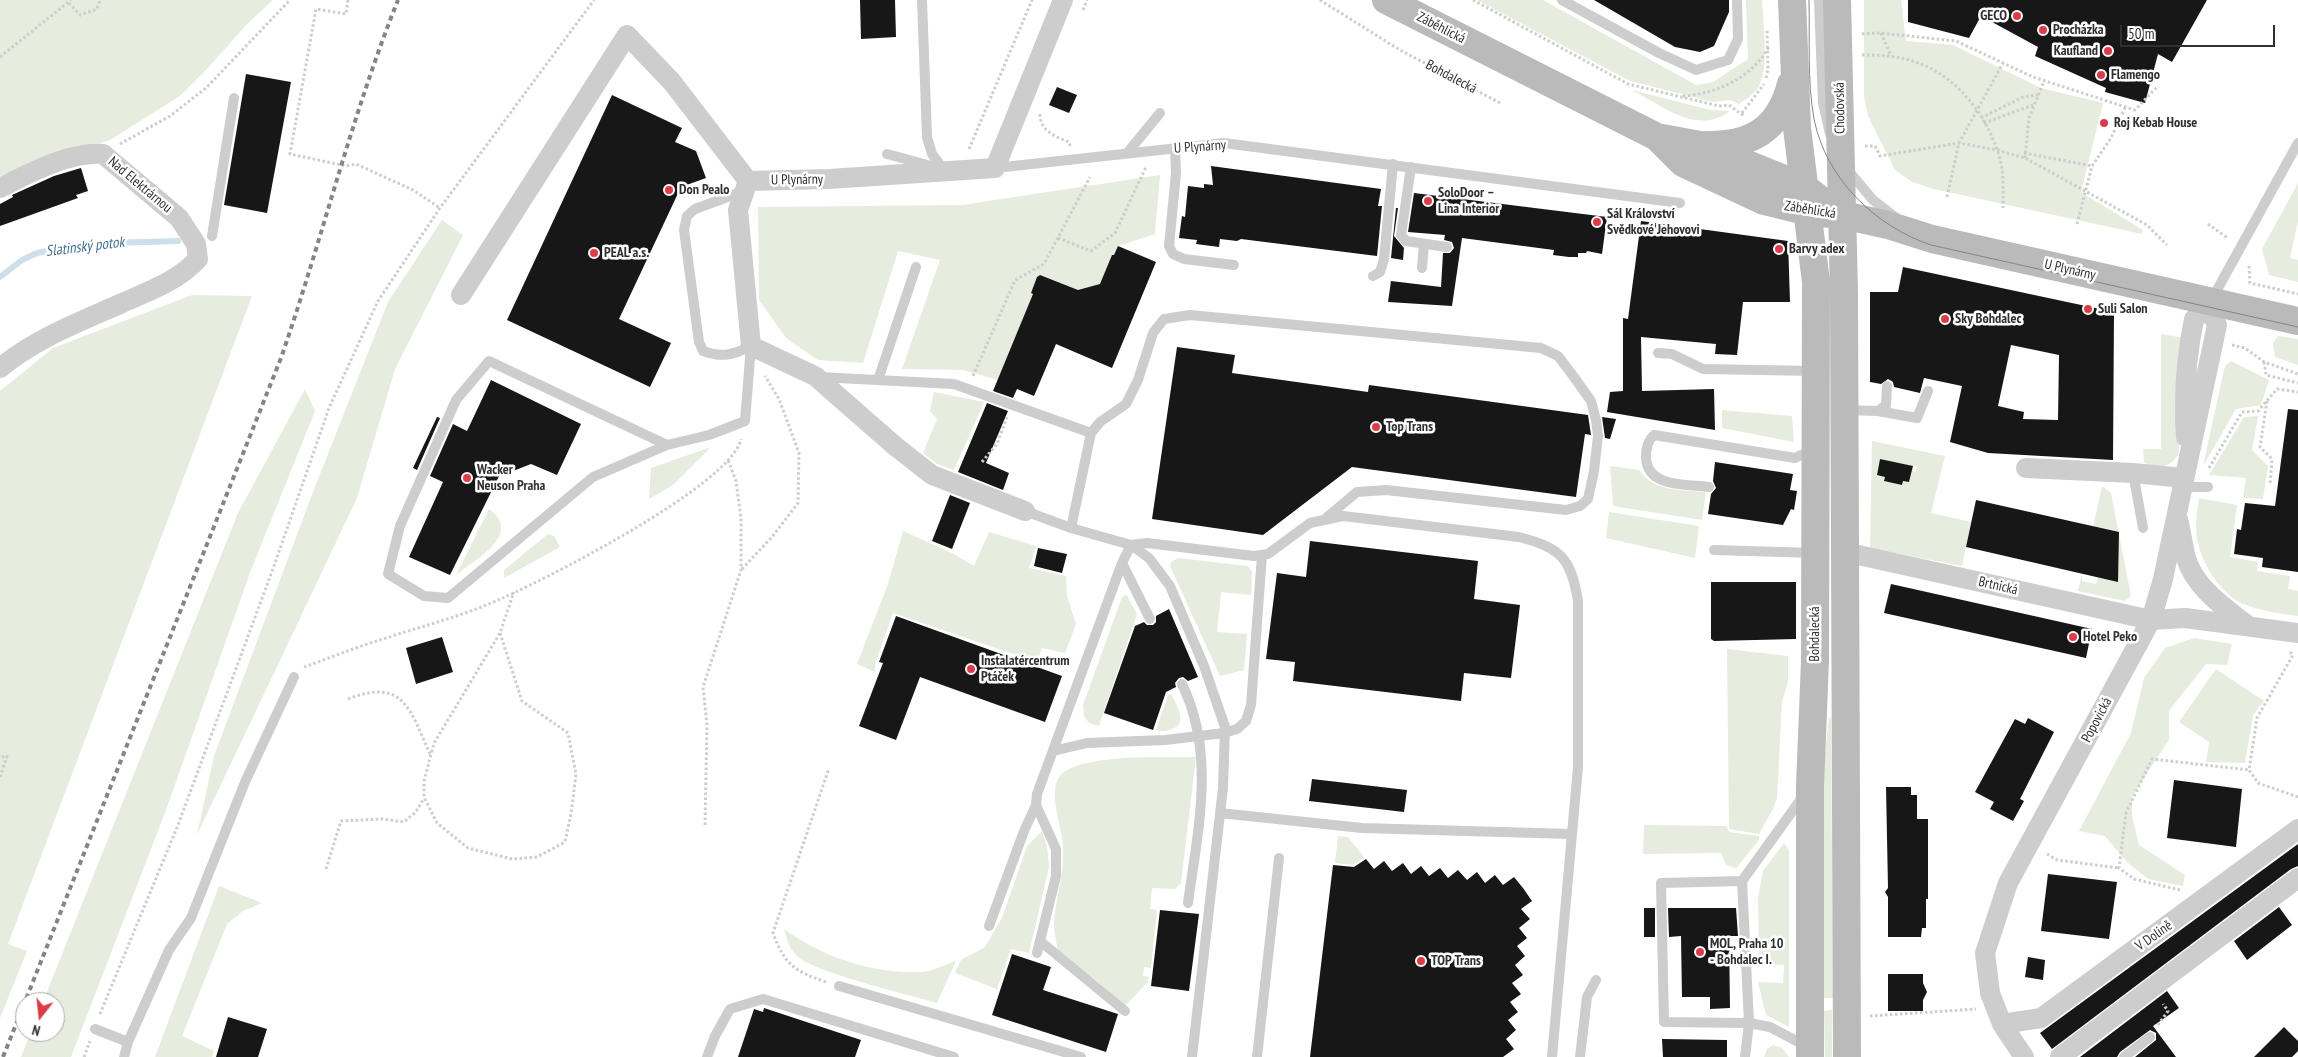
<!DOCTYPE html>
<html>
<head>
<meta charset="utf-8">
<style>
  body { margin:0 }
  #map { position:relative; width:2298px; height:1057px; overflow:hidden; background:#fff; font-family:"PT Sans Narrow",sans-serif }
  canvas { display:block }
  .north { position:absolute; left:15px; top:992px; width:50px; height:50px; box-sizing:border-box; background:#fff; border:1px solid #acacac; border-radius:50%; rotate:196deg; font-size:14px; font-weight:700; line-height:20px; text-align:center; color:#303030 }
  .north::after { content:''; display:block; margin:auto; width:18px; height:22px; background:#dc3c4a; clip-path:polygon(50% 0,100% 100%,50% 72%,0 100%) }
  .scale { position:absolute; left:2120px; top:25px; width:155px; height:22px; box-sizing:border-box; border:2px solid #303030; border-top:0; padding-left:6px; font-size:15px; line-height:18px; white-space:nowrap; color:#303030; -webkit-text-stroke:4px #fff; paint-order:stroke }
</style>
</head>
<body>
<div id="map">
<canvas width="2298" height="1057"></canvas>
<div class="north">N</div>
<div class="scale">50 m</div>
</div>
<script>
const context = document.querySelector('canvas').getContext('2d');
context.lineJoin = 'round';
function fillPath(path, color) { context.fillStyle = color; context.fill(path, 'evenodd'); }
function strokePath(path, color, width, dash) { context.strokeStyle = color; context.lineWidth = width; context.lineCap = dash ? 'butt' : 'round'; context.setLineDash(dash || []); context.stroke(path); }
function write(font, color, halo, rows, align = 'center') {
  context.font = font + ' "PT Sans Narrow",sans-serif'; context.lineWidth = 5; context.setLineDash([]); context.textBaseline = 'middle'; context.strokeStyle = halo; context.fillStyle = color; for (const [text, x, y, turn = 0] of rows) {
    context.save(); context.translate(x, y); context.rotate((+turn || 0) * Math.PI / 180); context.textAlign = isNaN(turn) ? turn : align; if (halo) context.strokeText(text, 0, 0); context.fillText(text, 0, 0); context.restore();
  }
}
fillPath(new Path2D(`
  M0 0H273L246 25 208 68 180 96 110 140 0 176Z
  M1477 0H1543L1696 85 1713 82 1748 59 1746 0H1762C1763 22 1770 72 1757 89 1752 96 1745 100 1739 104L1730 100 1713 102 1630 81Z
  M1864 0H1901L1906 41 1953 45 2041 88 2103 103 2081 192 2143 230 2142 234 1934 189 1912 182 1895 170 1868 116 1864 96Z
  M1632 90 1710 110 1730 111C1697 136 1663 106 1632 90Z
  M1160 175 1155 234 1118 246 1115 256 1112 255 1101 292 1078 290 1040 275 1037 277 1031 293 1033 294 998 380 963 370 902 369 940 260 898 251 863 363 818 360 786 338 759 300 758 207 962 205Z
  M2298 183V221L2290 258 2298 260V282L2269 275 2262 249Z
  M442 220 463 235 395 369 357 498 197 835 214 756 313 492 388 302Z
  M192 295 252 296 8 944 27 951 0 1018V391L53 348Z
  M2161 334 2184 338 2179 451C2175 467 2156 471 2144 462L2143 449H2161Z
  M2278 336 2298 339V365L2275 357 2273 343Z
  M2231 361 2269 380 2261 405 2236 409 2203 466 2225 366Z
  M305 389 315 411 251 570 166 810 71 1057H21L31 1032H55V1002H43L238 513Z
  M934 392 984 402 954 470 937 464 923 453 937 419 930 411Z
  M1722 410 1792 416 1794 442 1722 428Z
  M2258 416 2252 450 2268 466 2263 499 2243 498 2246 478 2209 475 2244 417Z
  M1872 441 1945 456 1931 513 1971 522 1962 566 1870 548ZM1880 459 1917 467 1916 472 1912 471 1909 482 1903 481 1902 485 1884 481 1885 477 1877 474Z
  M711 447 673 485 649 499 651 468Z
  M1610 466 1639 470C1653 492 1682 490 1706 492L1702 520 1613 506Z
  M2102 486 2111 493 2131 596 2125 601 2078 591 2082 573V581L2096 584 2098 577 2093 527Z
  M2199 498 2237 505 2230 557 2258 562 2257 571 2290 576 2288 589 2298 591V616C2280 614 2249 609 2234 599 2212 582 2196 553 2196 525 2196 516 2198 507 2199 498Z
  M489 509C523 534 476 559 456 575Z
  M1609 512 1699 526 1695 558 1606 538Z
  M903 531 952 553 974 566 989 532 1036 546 1029 568 1066 576 1067 596 1076 624 1065 653 1042 648 1037 662 893 613 875 664V672L857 664 888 584Z
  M548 534 554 536 560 547 504 578V570Z
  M1178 558 1248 566 1252 572 1251 595 1221 592 1217 632 1247 634 1244 670 1220 676 1170 566 1171 562Z
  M1127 595 1137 614 1099 726 1089 723 1084 716 1083 705 1122 597Z
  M2194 638 2232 644 2227 665 2206 664 2169 711V740L2132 796V816L2139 845 2185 875 2183 886 2148 879 2127 862 2105 836 2079 831 2131 733 2144 678 2165 648Z
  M1727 649 1788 656V683L1782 701 1777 798 1773 809 1759 834 1729 829Z
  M2216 669 2264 701 2253 715 2245 763 2206 762 2209 742 2179 722Z
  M1171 694C1176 704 1189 723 1172 729 1165 731 1162 732 1156 730L1168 695Z
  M1829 717 1831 719 1833 998H1824L1823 802 1824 764Z
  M1196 757 1181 883 1175 889 1152 888 1150 909 1157 910 1151 968 1144 967 1143 976 1149 977 1148 982 1125 1006 1096 980 1058 952C1057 944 1054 934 1054 925 1055 899 1065 873 1063 846 1062 825 1050 801 1057 781 1068 752 1168 758 1196 757Z
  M1644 825 1727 826 1729 832 1759 836V840L1736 868 1726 865 1721 853 1643 854Z
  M1042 831 1047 846 1049 867 1029 953 1011 949 997 989 955 973 961 960 985 947 1002 918 1027 846Z
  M1338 836 1348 837 1364 857 1353 865 1335 863Z
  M1784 843 1789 850V1027L1766 1015 1758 982 1783 983 1784 965 1759 964 1758 898 1763 871Z
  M219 886 262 903 243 911 227 924 182 1036 214 1051 212 1057H155Z
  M784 929C825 958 872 974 923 972 934 971 946 964 956 961L937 1003C910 995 813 972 797 956 789 948 787 940 784 929Z
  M1832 1010V1057H1825L1824 1011Z
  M1773 1045 1782 1048 1789 1057H1764L1767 1049Z`), '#e6ecde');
strokePath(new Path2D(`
  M0 277 22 260 37 253 51 250H82L111 243 178 241`), '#ccdfea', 6);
fillPath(new Path2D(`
  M860 0H895L896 37 861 39Z
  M1594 0H1729V12L1714 46 1700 52 1675 47Z
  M1908 0H2207L2172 62 2158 54 2145 103 2105 92 2106 88 2035 56 2038 47 1981 16 1969 38 1908 22Z
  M246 74 291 82 267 213 224 205Z
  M1057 87 1077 95 1069 113 1049 105Z
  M612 95 682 128 675 142 696 151 706 178 681 187 619 319 671 343 650 387 507 320Z
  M1211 166 1381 189 1378 206H1382L1377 256 1241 239 1237 241 1220 239 1219 247 1196 244 1197 240 1179 238 1182 216 1185 217 1188 186 1204 188V184L1213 185Z
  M81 168 88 191 76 195 78 198 0 226V204L13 197 12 195 54 176Z
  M1414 193 1607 217 1602 254 1587 251 1586 253H1578V257H1569L1553 255 1554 250 1462 238 1452 306 1388 302 1391 281 1441 287 1443 253H1450L1454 248 1452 242 1444 240 1445 235 1408 232Z
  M1396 208H1398L1394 236 1404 248 1403 260 1391 258Z
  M1641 221 1788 241 1790 302H1743L1737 355 1715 354 1716 344 1641 337 1642 391 1714 389 1715 430 1607 412 1610 392 1623 391V318L1628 319Z
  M1118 246 1156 262 1112 368 1056 344 1034 396 1017 389 1013 398 993 391 1033 294 1031 293 1037 277 1040 275 1078 290 1100 284 1112 255H1114Z
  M1903 267 2114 312 2113 460 1988 453 1950 442 1962 386 1924 378 1920 393 1894 387 1893 382 1888 379 1881 384 1870 382V292H1898ZM2011 345 2059 355 2058 420 2023 419 2024 412 1998 406Z
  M1177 347 1235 355 1232 373 1368 392 1369 385 1588 415 1591 435 1585 434 1576 497 1352 467 1263 535 1152 519Z
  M491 380 581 424 557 475 531 464 513 471 502 470 450 575 409 557 443 482 430 476 453 424 467 431Z
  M987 403 1008 411 986 463 1009 473 1003 490 958 472Z
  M2288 409 2298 410V572L2262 567 2263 558 2234 554 2237 529 2241 530 2245 503 2275 506Z
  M437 417 440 418 417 470 413 468Z
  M1602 417 1616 419 1610 439 1605 438Z
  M1880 459 1913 466 1909 482 1903 481 1902 485 1884 481 1885 477 1877 475Z
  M1715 462 1793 474 1790 490 1797 491 1794 510 1791 509 1783 525 1708 514 1711 494 1716 488 1713 481Z
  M950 495 970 503 952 549 932 541Z
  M1976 500 2119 532 2118 582 1966 547Z
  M1310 541 1478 561 1474 599 1520 605 1511 678 1464 673 1461 701 1293 681 1295 662 1266 659 1277 573 1306 577Z
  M1038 548 1067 554 1062 573 1034 566Z
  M1711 582H1796V639L1714 641 1711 639Z
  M1891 584 2092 629 2086 658 1884 613Z
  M1169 609 1198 677 1188 681 1183 677 1179 678 1175 683 1176 687 1166 692 1153 730 1104 713 1135 626 1144 622 1147 625H1153L1156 622V616Z
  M896 616 1062 676 1045 722 920 677 896 740 859 726 883 663 879 662Z
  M442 637 453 672 416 684 406 648Z
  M2028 718 2054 732 2020 799 2024 801 2013 821 1990 809 1994 802 1975 792 2015 719 2025 724Z
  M1312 779 1407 790 1404 812 1309 801Z
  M2174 780 2242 789 2236 847 2167 838Z
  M1886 787H1911V795H1917V819H1928V899H1926V928H1922L1921 937H1888V897L1885 892 1888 888Z
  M2298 844V866L2291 869 2052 1049 2040 1033Z
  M1366 859 1374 869 1384 861 1392 871 1403 863 1411 874 1421 866 1429 876 1440 868 1448 878 1458 870 1467 880 1477 872 1485 883 1495 875 1503 885 1514 877 1523 888 1532 901 1521 909 1530 919 1519 928 1527 938 1517 946 1525 956 1515 965 1523 975 1512 983 1521 994 1510 1002 1518 1012 1508 1020 1516 1030 1506 1039 1514 1049 1503 1057H1310L1333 865 1354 867Z
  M2048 874 2117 882 2109 939 2041 931Z
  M2279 907 2292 925 2247 960 2234 941Z
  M1644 908H1655V937H1644Z
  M1668 908H1736L1738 936H1729L1730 1008 1710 1009V997H1682L1681 936 1669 937Z
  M1160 910 1199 914 1189 991 1151 986Z
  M1012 954 1051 967 1043 990 1118 1014 1106 1052 992 1015Z
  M2028 957 2045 960 2043 980 2025 977Z
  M1888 974H1923V983L1927 992 1923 1000V1011H1888Z
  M2167 991 2179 1008 2153 1026 2176 1057H2135L2156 1040V1033L2150 1030 2120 1052 2117 1057H2080Z
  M764 1008 861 1040 855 1057H738L754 1009 763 1012Z
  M228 1017 267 1029 258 1057H216Z
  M2284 1027 2298 1041V1051L2292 1057H2254Z
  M1662 1039 1727 1040V1057H1663Z`), '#171717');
strokePath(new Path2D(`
  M348 0 346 14 316 9 290 154 346 166 356 164 413 190 440 208
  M1320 0 1400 50 1502 104
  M1473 0 1628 84 1719 106 1729 105 1744 116
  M69 3 80 15 97 9 100 0
  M1083 10 1087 0
  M1881 33 1891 56
  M1862 34 1881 33 1956 41 2033 77 2135 110 2158 86
  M1862 55C1881 55 1900 56 1918 63 1959 77 1991 121 2001 163 2004 178 2003 193 2003 208
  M0 57 71 0
  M1766 78 1768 69 1767 29
  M1683 96C1716 94 1754 77 1769 46
  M1742 113 1764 84
  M1040 114C1040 131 1056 137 1069 142L1070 146
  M1981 118 2023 97 2038 95
  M1984 123 2033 105
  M120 144 170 116 206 88 290 0
  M1865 146H1875L1880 156 1959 143 1997 150 2025 158 2147 225 2167 245
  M969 149 1032 0
  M2024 153 2092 166
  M2025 158 2029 118 2044 81
  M1947 197 1959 143 2003 63
  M2077 224 2092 166 2111 138 2125 108
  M2208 224 2226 237 2225 240
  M1058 238 1091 251 1115 233 1146 167
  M2249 266 2250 283 2298 294
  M2232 345 2245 348 2264 362 2298 374
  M2264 362 2266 375 2298 383
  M973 376 1015 280 1044 264 1090 177
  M2267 401 2260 447 2272 459 2270 485
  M982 462 997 444 1007 417
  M2209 468 2242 412 2258 411 2277 389 2298 392
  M742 569 772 537 798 503 799 453 779 399 765 376
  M500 633 522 701 568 733 576 774 571 814 565 842 537 857 512 859 468 848 437 823 424 797V781L434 743 500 633 514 592
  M2290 652 2293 655 2257 718 2249 770 2258 783 2298 797
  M304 667C330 658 356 647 383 639 419 627 456 618 491 603 538 584 732 485 741 439
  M348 699C404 677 410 710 430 754
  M0 777 7 756 0 757
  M705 825 707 725 703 687 741 570V518L736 481 728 460
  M2047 854 2057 860 2119 868
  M326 869 341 821 383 819 404 822 416 812 424 798
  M2180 890 2134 879 2119 868 2126 813 2152 759 2249 770
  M826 982C794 971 785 965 773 933L829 768
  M100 1014 178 825 274 566 329 408 378 301 440 208 594 0
  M1870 1016 1976 1009
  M2158 1025 2168 1011 2163 1004
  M84 1057 90 1041`), '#cdcdcd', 3, [2.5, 2.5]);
strokePath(new Path2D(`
  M922 0 927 137 932 154 945 171
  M1562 0 1659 53 1696 70 1728 60 1738 39 1737 0
  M1819 0 1823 103 1830 134
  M1175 148 1176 173 1169 246 1173 254 1184 259 1234 265
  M1128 152 1160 113
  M887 154 935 167
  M1411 167 1401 235 1406 241 1447 247
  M995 168 1224 143 1680 203
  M1847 169 1873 200 1895 217
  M212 236 234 98
  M1422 268 1424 244
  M1373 276 1380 272 1384 259 1393 164
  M2212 299 2298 143
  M1658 353 1672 354 1703 369 1815 371
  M819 377 954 384 1091 433
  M878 380 916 267
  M1846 410 1878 411 1886 405 1887 386
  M1878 411 1917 418 1928 391
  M667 445 489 361 456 400 400 526 388 574 424 596 448 598 593 477 667 445 709 435 745 421 751 346C733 355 722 358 703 351L699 342 684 230 687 216 695 209 744 191
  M2133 473 2143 528
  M1709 487C1686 484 1647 488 1646 457 1646 449 1648 440 1654 435L1795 458 1801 455 1815 456
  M2182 487H2208
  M1025 511 1071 528 1131 545 1122 563 1037 794 1036 805 1056 849V876L1037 953
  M1071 528 1091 433 1100 422 1126 404 1138 380 1153 333 1164 319 1190 315 1541 348 1558 356 1574 377 1591 401 1596 420 1598 436 1594 471 1588 499 1580 506 1566 510 1386 490 1357 492 1326 518
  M1131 545 1147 543 1254 556 1268 554 1310 523 1343 516 1519 537C1561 548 1571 558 1578 601V767L1552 1057
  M1131 545 1149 558 1170 586 1204 666 1225 727 1223 788 1192 1057
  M1714 550 1815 553
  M1122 563 1150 619
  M1182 684C1216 754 1198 829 1188 903
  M1053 751 1087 743 1165 740 1224 733 1237 729 1246 721 1251 705 1262 555
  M1804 795 1742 881 1749 1023 1770 1027 1808 1047
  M1220 813 1362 828 1571 834
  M1742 881 1661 883 1664 1022 1749 1023 1745 1057
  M989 926 1024 831 1036 805
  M1040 941 1125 1011
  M839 986 1081 1057
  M95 1029 128 1042
  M124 1057 128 1042 169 950 191 918 245 782 294 677
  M707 1057 715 1036 730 1009 763 999 954 1057
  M1257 1057 1279 858
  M1580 1057 1587 997 1596 980
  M2124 1057 2150 1037`), '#cdcdcd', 10);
strokePath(new Path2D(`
  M748 181 738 210 751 346 815 376 895 446 932 475 1025 511
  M748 181 829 179 995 168 1063 0
  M0 188C30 173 68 152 103 154L179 218 196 244 198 259C178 281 149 291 122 303 80 322 36 338 0 368
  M461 295 627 35 672 82 748 181
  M2186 437C2183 396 2186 359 2194 319L2209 307
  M2026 468 2133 473 2184 478
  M2178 519C2181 532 2183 546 2186 558 2195 588 2224 607 2247 625
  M1845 552 2151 620 2185 618 2298 633
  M2002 1024 2041 1018 2298 829
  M2024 1057 2002 1024 1990 993 1985 953 2008 883 2151 620 2163 579 2217 325 2209 307 2210 302
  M2060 1057 2298 878`), '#cdcdcd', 20);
strokePath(new Path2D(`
  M1386 0 1657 137 1700 145 1804 187 1817 197
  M1792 0 1797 128 1816 282 1815 661 1810 786V1057
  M1837 0 1844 293 1847 1057
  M1657 137 1683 163 1764 201 1809 212 1843 215 1888 225 1932 239 2298 321
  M1705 145C1751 146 1779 130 1791 84`), '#bababa', 28);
strokePath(new Path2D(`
  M1809 0C1810 39 1807 80 1814 119 1826 179 1875 226 1931 245L2298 327`), '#858585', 1);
strokePath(new Path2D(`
  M3 1057 281 358C322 240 351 117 398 0`), '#858585', 4, [5, 4]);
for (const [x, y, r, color] of [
  [2017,16,5,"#dc3c4a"],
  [2043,30,5,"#dc3c4a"],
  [2108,51,5,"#dc3c4a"],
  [2101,75,5,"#dc3c4a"],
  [2104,123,5,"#dc3c4a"],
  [669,190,5,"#dc3c4a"],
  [1428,201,5,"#dc3c4a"],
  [1597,222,5,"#dc3c4a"],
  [1779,249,5,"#dc3c4a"],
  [594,253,5,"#dc3c4a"],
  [2088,309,5,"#dc3c4a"],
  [1945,319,5,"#dc3c4a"],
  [1376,427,5,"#dc3c4a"],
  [467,478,5,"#dc3c4a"],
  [2073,637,5,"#dc3c4a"],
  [971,669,5,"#dc3c4a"],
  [1700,952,5,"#dc3c4a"],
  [1421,961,5,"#dc3c4a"]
]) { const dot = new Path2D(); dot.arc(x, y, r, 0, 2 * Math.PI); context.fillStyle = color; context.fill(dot); strokePath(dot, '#fff', 2); }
write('bold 14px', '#303030', '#fff', [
  ["GECO",2007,16,"right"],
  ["Procházka",2053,30],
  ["Kaufland",2098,51,"right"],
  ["Flamengo",2111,75],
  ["Roj Kebab House",2114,123],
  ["Don Pealo",679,190],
  ["SoloDoor –",1438,193],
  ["Lina Interior",1438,209],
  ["Sál Království",1607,214],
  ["Svědkové Jehovovi",1607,230],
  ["Barvy adex",1789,249],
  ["PEAL a.s.",604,253],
  ["Suli Salon",2098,309],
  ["Sky Bohdalec",1955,319],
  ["Top Trans",1386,427],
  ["Wacker",477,470],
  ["Neuson Praha",477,486],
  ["Hotel Peko",2083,637],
  ["Instalatércentrum",981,661],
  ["Ptáček",981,677],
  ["MOL, Praha 10",1710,944],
  ["- Bohdalec I.",1710,960],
  ["TOP Trans",1431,961]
], 'left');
write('14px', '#303030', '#fff', [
  ["Záběhlická",1441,28,27],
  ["Bohdalecká",1451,77,28],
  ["Chodovská",1840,108,-91],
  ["U Plynárny",1200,147,-4],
  ["U Plynárny",797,180,-1],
  ["Nad Elektrárnou",140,185,40],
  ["Záběhlická",1810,210,9],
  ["U Plynárny",2070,270,13],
  ["Brtnická",1998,586,13],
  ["Bohdalecká",1815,634,-90],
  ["Popovická",2097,720,-62],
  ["V Dolině",2154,936,-35]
]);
write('italic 15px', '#41718e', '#fff', [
  ["Slatinský potok",85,247,-7]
]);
</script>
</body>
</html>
